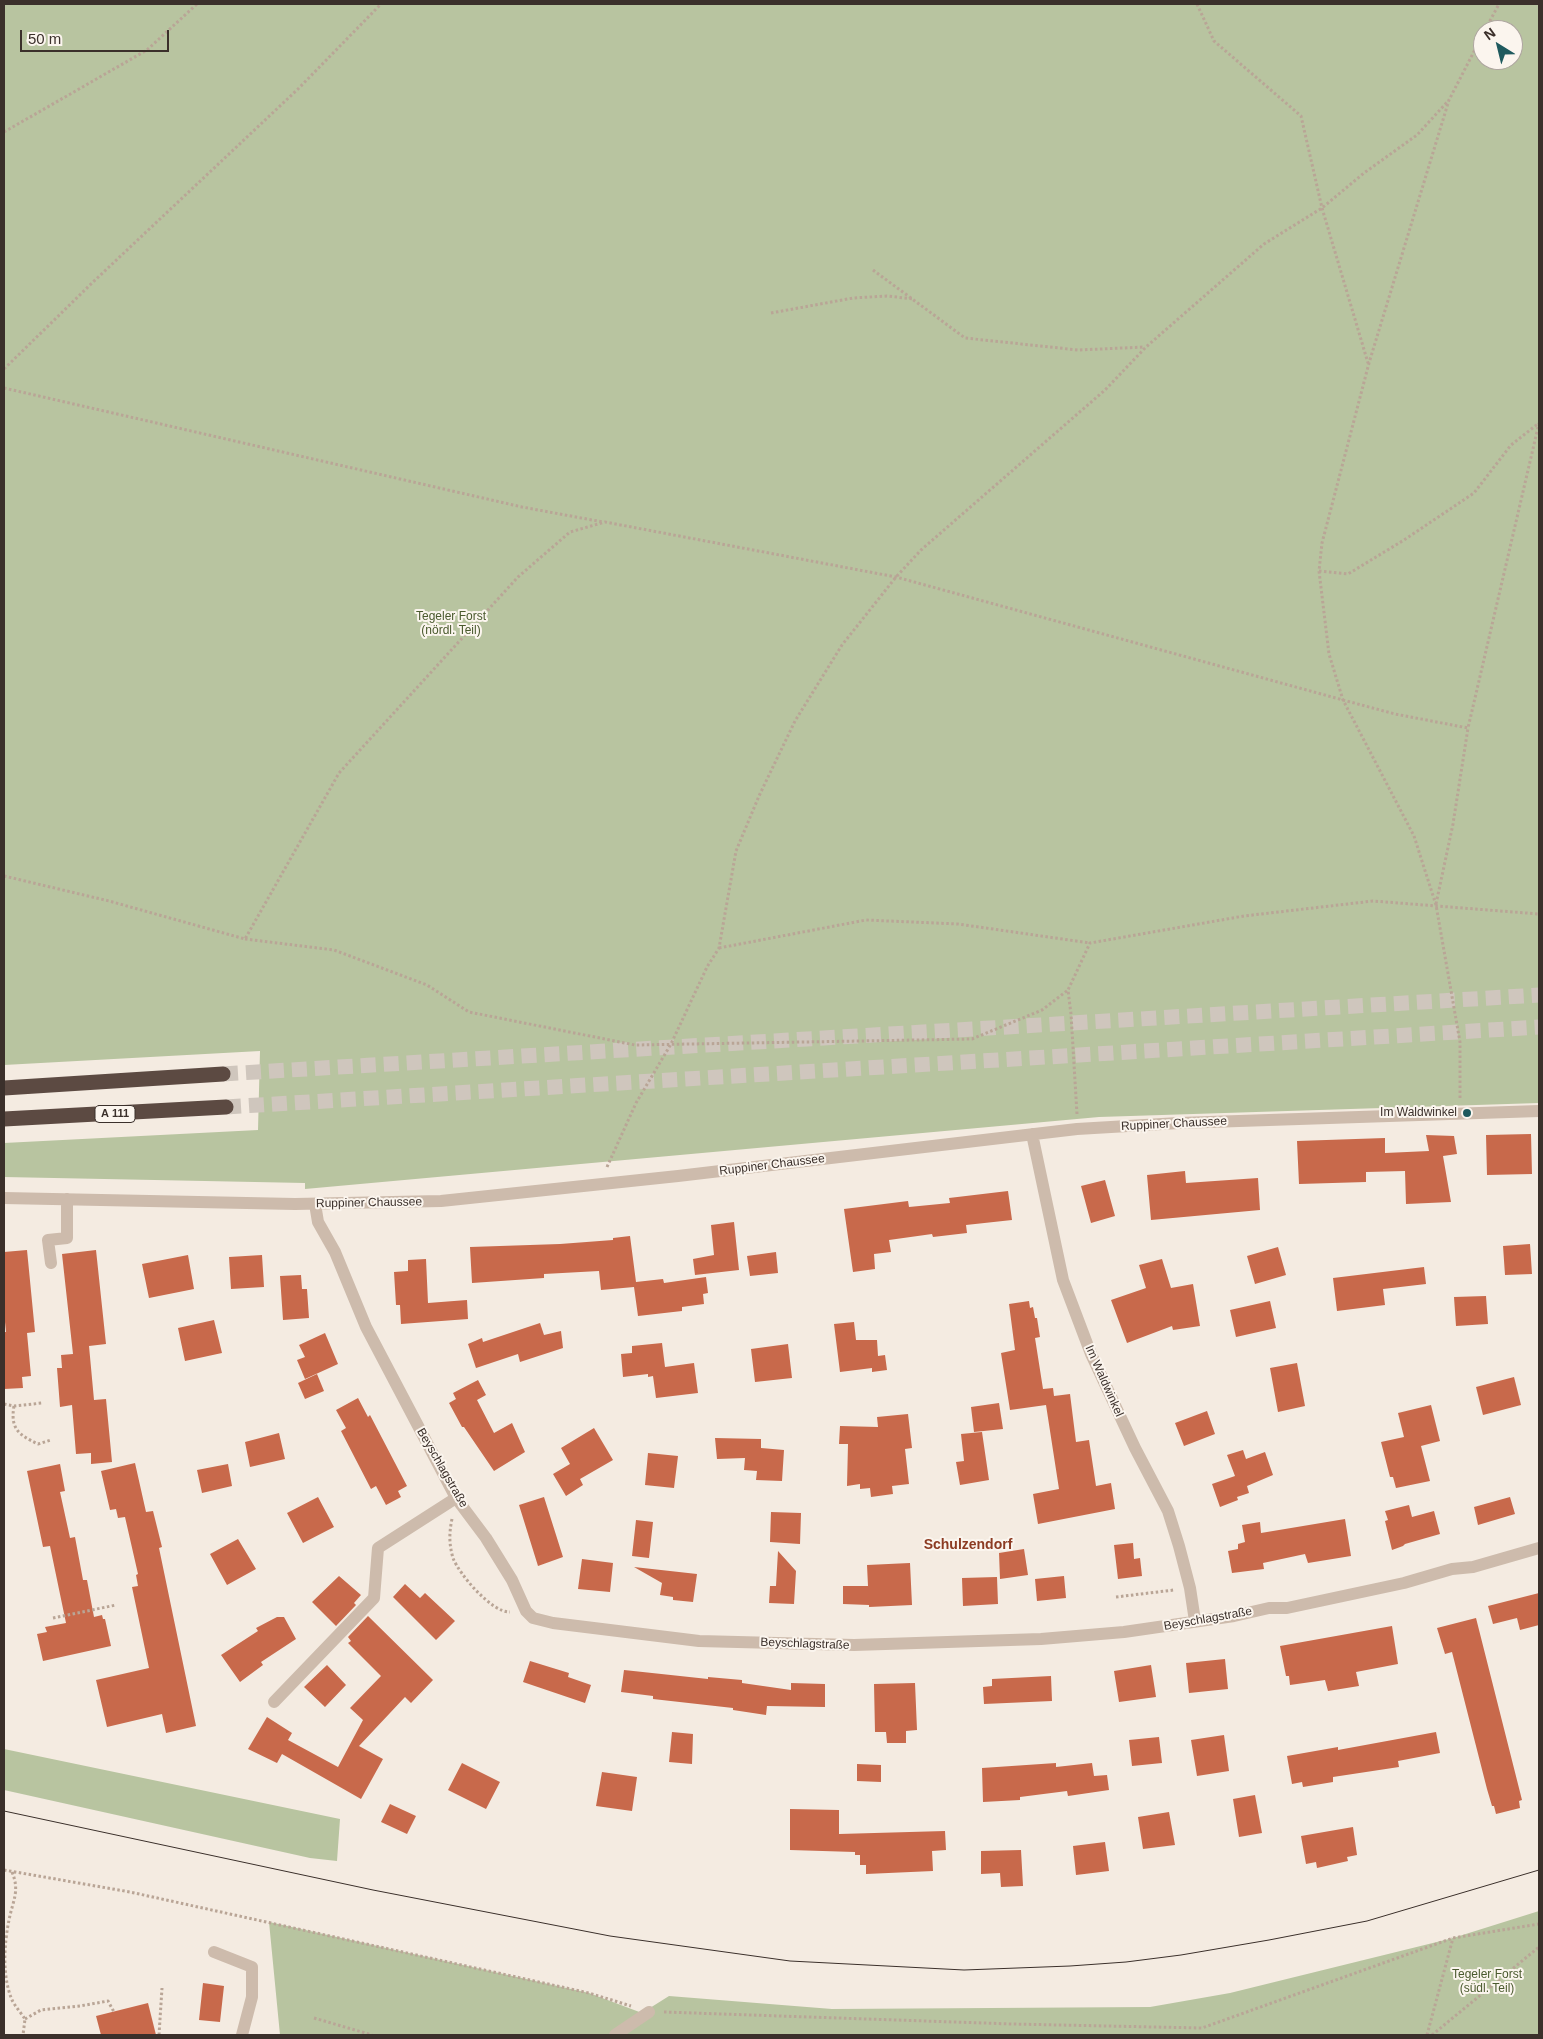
<!DOCTYPE html>
<html>
<head>
<meta charset="utf-8">
<style>
  body { margin:0 }
  #map { position:relative; width:1543px; height:2039px; overflow:hidden; background:#f4ebe1; font-family:Helvetica,sans-serif }
  canvas { display:block }
  .frame { position:absolute; inset:0; border:5px solid #3b302b; pointer-events:none }
  .north { position:absolute; left:1473px; top:20px; width:50px; height:50px; box-sizing:border-box; background:#fbf5ee; border:1px solid #aea6a0; border-radius:50%; rotate:324deg; font-size:14px; font-weight:700; line-height:20px; text-align:center; color:#3b302b }
  .north::after { content:''; display:block; margin:auto; width:18px; height:22px; background:#1f5a5e; clip-path:polygon(50% 0,100% 100%,50% 72%,0 100%) }
  .scale { position:absolute; left:20px; top:30px; width:149px; height:22px; box-sizing:border-box; border:2px solid #3b302b; border-top:0; padding-left:6px; font-size:15px; line-height:18px; white-space:nowrap; color:#3b302b; -webkit-text-stroke:4px #fbf5ee; paint-order:stroke }
</style>
</head>
<body>
<div id="map">
<canvas width="1543" height="2039"></canvas>
<div class="frame"></div>
<div class="north">N</div>
<div class="scale">50 m</div>
</div>
<script>
const context = document.querySelector('canvas').getContext('2d');
context.lineJoin = 'round';
function fillPath(path, color) { context.fillStyle = color; context.fill(path, 'evenodd'); }
function strokePath(path, color, width, dash) { context.strokeStyle = color; context.lineWidth = width; context.lineCap = dash ? 'butt' : 'round'; context.setLineDash(dash || []); context.stroke(path); }
function write(font, color, halo, rows, align = 'center') {
  context.font = font + ' Helvetica,sans-serif'; context.lineWidth = 4; context.setLineDash([]); context.textBaseline = 'middle'; context.strokeStyle = halo; context.fillStyle = color; for (const [text, x, y, turn = 0] of rows) {
    context.save(); context.translate(x, y); context.rotate((+turn || 0) * Math.PI / 180); context.textAlign = isNaN(turn) ? turn : align; if (halo) context.strokeText(text, 0, 0); context.fillText(text, 0, 0); context.restore();
  }
}
fillPath(new Path2D(`
  M4 4H1539V1103L1099 1117 305 1189V1183L4 1177V1143L258 1130 260 1051 4 1065ZM1483 30H1513V60H1483Z
  M4 1749 340 1819 337 1861 310 1858 4 1790Z
  M1539 1911V2035H280L269 1922 589 1993 642 2013 669 1996 832 2009 1150 2007 1230 1993 1453 1938Z`), '#b8c4a0');
fillPath(new Path2D(`
  M1531 1134 1532 1174 1487 1175 1486 1135Z
  M1426 1135 1454 1136 1457 1154 1443 1156 1451 1202 1406 1204 1405 1171 1366 1172V1182L1299 1184 1297 1141 1385 1138V1153L1429 1151Z
  M1185 1171 1186 1183 1258 1178 1260 1210 1151 1220 1147 1175Z
  M1105 1180 1115 1216 1091 1223 1081 1186Z
  M1008 1191 1012 1220 966 1225 967 1233 933 1237 932 1234 889 1240 891 1252 874 1254 875 1269 853 1272 844 1209 908 1201 909 1207 950 1203 949 1198Z
  M734 1222 739 1270 695 1275 693 1259 714 1255 711 1225Z
  M630 1236 636 1282 663 1279 664 1283 706 1277 708 1293 703 1294 704 1304 682 1307V1311L638 1316 634 1287 601 1290 599 1271 544 1274V1278L472 1283 470 1247 560 1244 613 1240V1238Z
  M1530 1244 1532 1274 1505 1275 1503 1246Z
  M1278 1247 1286 1275 1255 1284 1247 1256Z
  M27 1250 35 1332 27 1333 31 1376 22 1377 23 1388 4 1389V1332H6L4 1312V1252Z
  M96 1250 106 1344 89 1346 94 1400 106 1399 112 1462 91 1464V1453L76 1454 72 1405 60 1407 57 1368H62L61 1355 73 1354 62 1254Z
  M776 1252 778 1273 750 1276 747 1256Z
  M188 1255 194 1289 149 1298 142 1264Z
  M262 1255 264 1287 231 1289 229 1257Z
  M426 1259 428 1303 467 1300 468 1319 401 1324 400 1305H396L394 1272 408 1271V1260Z
  M1162 1259 1171 1288 1193 1284 1200 1326 1173 1330 1172 1326 1127 1343 1111 1300 1146 1288 1139 1265Z
  M1424 1267 1426 1284 1383 1289 1385 1305 1337 1311 1333 1278Z
  M301 1275 302 1289H307L309 1318 283 1320 280 1276Z
  M1486 1296 1488 1324 1456 1326 1454 1297Z
  M1029 1301 1030 1308 1033 1307 1035 1318H1037L1040 1337 1035 1338 1043 1389 1053 1388 1054 1396 1070 1394 1076 1442 1089 1440 1096 1486 1111 1483 1115 1509 1038 1524 1033 1494 1059 1489 1046 1405 1010 1410 1001 1353 1015 1350 1009 1304Z
  M1270 1301 1276 1328 1236 1337 1230 1310Z
  M214 1320 222 1353 185 1361 178 1328Z
  M854 1322 856 1340H877L878 1356 885 1355 887 1370 872 1372V1368L840 1372 834 1324Z
  M540 1323 544 1335 561 1331 563 1348 520 1362 518 1354 476 1368 468 1344 482 1338 483 1342Z
  M325 1333 338 1364 305 1379 297 1360 305 1357 299 1345Z
  M662 1343 665 1367 694 1363 698 1393 656 1398 653 1376 648 1377V1374L623 1377 621 1354 632 1353V1346Z
  M788 1344 792 1378 755 1382 751 1349Z
  M1297 1363 1305 1406 1278 1412 1270 1368Z
  M317 1374 324 1391 305 1399 298 1383Z
  M1514 1377 1521 1405 1483 1415 1476 1387Z
  M478 1380 486 1395 477 1400 494 1433 512 1423 525 1452 494 1471 464 1427H462L449 1403 456 1399 453 1393Z
  M358 1398 368 1417 370 1415 407 1486 398 1491 401 1497 386 1505 376 1486 371 1489 341 1431 346 1428 336 1410Z
  M999 1403 1003 1429 974 1432 971 1407Z
  M1431 1405 1440 1441 1421 1446 1430 1481 1396 1488 1393 1477H1390L1381 1442 1404 1437 1398 1413Z
  M1207 1411 1215 1434 1184 1446 1175 1423Z
  M908 1414 912 1448 905 1449 909 1484 892 1486 893 1494 871 1497 870 1488 860 1489V1484L847 1486 848 1444H839L840 1426 878 1427 877 1417Z
  M594 1428 613 1460 580 1479 583 1485 566 1496 553 1474 570 1464 561 1448Z
  M982 1432 989 1480 960 1485 956 1462 964 1461 961 1434Z
  M279 1433 285 1459 250 1467 245 1442Z
  M715 1438 761 1439V1448L784 1450 782 1481 756 1480 757 1471 744 1470 745 1458 717 1459Z
  M1243 1450 1246 1459 1265 1452 1273 1475 1247 1486 1249 1493 1237 1497 1238 1500 1220 1507 1212 1484 1235 1476 1227 1455Z
  M648 1453 678 1456 674 1488 645 1485Z
  M135 1463 146 1512 153 1511 162 1547 159 1548 196 1726 166 1733 162 1714 107 1727 96 1680 149 1668 132 1587 138 1586 136 1575 138 1574 125 1517 118 1518 116 1509 110 1510 101 1471Z
  M60 1464 65 1491 60 1492 70 1538 75 1537 83 1580H87L94 1617 102 1615 103 1619H105L111 1646 43 1661 37 1634 47 1632 45 1627 66 1623 50 1546 43 1547 27 1471Z
  M228 1464 232 1486 202 1493 197 1470Z
  M318 1497 334 1527 303 1543 287 1513Z
  M544 1497 563 1557 538 1566 519 1505Z
  M1510 1497 1515 1514 1478 1525 1474 1507Z
  M1409 1505 1412 1517 1434 1511 1440 1534 1405 1544 1403 1546 1392 1550 1385 1521 1388 1520 1385 1511Z
  M771 1512 801 1513 800 1544 770 1542Z
  M1345 1519 1351 1556 1308 1563 1305 1554 1263 1563 1264 1569 1232 1573 1228 1551 1238 1549V1544L1245 1542 1242 1525 1260 1522 1261 1533Z
  M636 1520 653 1522 649 1558 632 1556Z
  M238 1539 256 1569 227 1585 210 1554Z
  M1133 1543 1134 1559 1140 1558 1142 1576 1118 1579 1114 1545Z
  M1024 1549 1028 1575 1000 1579 999 1553Z
  M778 1551 796 1571 794 1604 769 1603 770 1586H776Z
  M582 1559 613 1563 610 1592 578 1589Z
  M910 1563 912 1605 869 1607V1605L843 1604V1586H868L867 1565Z
  M634 1567 697 1574 693 1602 673 1600V1597L660 1595 662 1583Z
  M339 1576 361 1595 354 1603 356 1605 336 1626 312 1602Z
  M1064 1576 1066 1598 1037 1601 1035 1579Z
  M997 1577 998 1604 963 1606 962 1578Z
  M405 1584 420 1598 425 1593 455 1621 436 1640 393 1597Z
  M1539 1593V1625L1520 1630 1517 1618 1493 1624 1488 1606Z
  M368 1616 433 1680 411 1703 405 1697 359 1746 383 1759 361 1799 282 1754 277 1763 248 1749 267 1717 292 1733 288 1740 338 1767 363 1720 350 1708 381 1676 348 1643 351 1641 348 1637Z
  M277 1617H284L296 1639 261 1662 263 1665 240 1682 221 1655 258 1631 256 1628Z
  M1476 1618 1522 1800 1519 1801 1520 1808 1496 1814 1494 1806H1492L1487 1789 1452 1652 1445 1654 1437 1628Z
  M1392 1626 1398 1664 1356 1672 1359 1686 1328 1691 1325 1680 1290 1685 1289 1676H1286L1280 1646Z
  M1225 1659 1228 1689 1189 1693 1186 1663Z
  M530 1661 569 1673 568 1677 591 1685 585 1703 523 1682Z
  M327 1665 346 1685 325 1707 304 1687Z
  M1151 1665 1156 1697 1119 1702 1114 1671Z
  M624 1670 708 1679V1677L742 1680V1683L791 1690V1683L825 1684V1707L767 1706 766 1715 733 1710V1708L653 1699V1696L621 1692Z
  M1051 1676 1052 1701 984 1704 983 1687 992 1686V1679Z
  M915 1683 917 1730 906 1731V1743H887L886 1732H875L874 1684Z
  M672 1732 693 1734 692 1764 669 1762Z
  M1436 1732 1440 1753 1398 1761 1399 1767 1333 1777V1782L1303 1787 1302 1782 1292 1784 1287 1756 1338 1747V1750Z
  M1224 1735 1229 1771 1197 1776 1191 1740Z
  M1159 1737 1162 1763 1132 1766 1129 1740Z
  M462 1763 500 1782 486 1809 448 1790Z
  M1056 1763V1767L1092 1763 1094 1776 1107 1775 1109 1790 1068 1796 1067 1791 1020 1797V1800L983 1802 982 1768Z
  M857 1764 881 1765V1782L857 1781Z
  M602 1772 637 1777 632 1811 596 1806Z
  M1255 1795 1262 1833 1239 1837 1233 1799Z
  M390 1804 416 1816 407 1834 381 1822Z
  M790 1809 839 1810V1834L945 1831 946 1850 932 1851 933 1871 866 1874V1865H860V1855H855V1852L790 1850Z
  M1169 1812 1175 1845 1143 1849 1138 1817Z
  M1353 1827 1357 1855 1347 1857 1348 1861 1317 1868 1316 1862 1306 1864 1301 1836Z
  M1105 1842 1109 1871 1076 1875 1073 1846Z
  M1021 1850 1023 1886 1001 1887 1000 1873 981 1874V1851Z
  M203 1983 224 1986 220 2022 199 2020Z
  M148 2003 156 2035H101L96 2016Z`), '#c8694b');
strokePath(new Path2D(`
  M223 1074 1539 995
  M226 1107 1539 1027`), '#cfc6bd', 15, [15, 8]);
strokePath(new Path2D(`
  M1197 4 1214 41 1301 116 1322 208 1368 363
  M1485 30 1499 4
  M4 132 147 50 197 4
  M873 270 965 338 1078 350 1145 347
  M771 313 853 298 887 296 914 299
  M4 369 92 283 298 89 381 4
  M4 388 522 507 603 522
  M1319 571 1348 574 1404 540 1474 493 1511 445 1539 423
  M4 876 109 901 245 939 339 773 518 577 570 532 605 522 896 577 1343 700 1395 714 1468 728 1539 423
  M1436 904 1453 824 1468 728
  M245 939 334 950 427 985 469 1012 635 1045 972 1039 1042 1010 1068 990
  M719 948 866 920 958 924 1090 943
  M1460 1098V1042L1436 905 1414 836 1343 700 1329 654 1319 571 1322 543 1369 363 1449 100 1483 34
  M1077 1114 1071 1014 1068 990 1090 943 1244 916 1373 901 1539 914
  M607 1167 636 1103 671 1044 707 967 719 948 736 851 759 796 795 721 842 645 896 577 921 550 1105 390 1146 347 1264 244 1322 208 1364 173 1417 135 1449 100
  M4 1404 14 1406 42 1403
  M14 1406C10 1429 19 1435 38 1444L51 1440
  M452 1519C449 1533 449 1544 453 1558 459 1574 492 1613 510 1612
  M1116 1597 1174 1590
  M53 1618 116 1605
  M4 1870 130 1892 589 1993 631 2006
  M12 1872C20 1891 13 1900 9 1920 4 1945 2 1976 12 2000 15 2006 21 2013 25 2019L23 2035
  M664 2012 1012 2024 1202 2028 1453 1938 1539 1924
  M314 2018 372 2035
  M25 2019 41 2010 80 2006 108 2001 114 2012
  M159 2035 162 1988
  M1427 2035 1453 1938
  M1432 2035 1539 1947`), '#b9a596', 3, [2.5, 2.5]);
strokePath(new Path2D(`
  M1032 1134 1063 1280 1091 1354 1135 1448 1168 1511 1179 1546 1190 1588 1195 1621
  M4 1198 295 1204 441 1201 678 1176 1077 1129 1179 1123 1539 1111
  M315 1204 318 1222 335 1252 366 1327 456 1498 486 1538 512 1580 526 1611 533 1618 553 1623 699 1641 854 1645 1041 1639 1124 1632 1234 1616 1269 1608H1287L1404 1583 1452 1569 1473 1567 1539 1548
  M51 1263 48 1240 67 1238V1199
  M274 1702 374 1598 378 1548 456 1498
  M214 1952 252 1967V1997L242 2035
  M615 2035 649 2012`), '#cdbbac', 12);
strokePath(new Path2D(`
  M4 1088 223 1074
  M4 1119 226 1107`), '#5c4a42', 15);
strokePath(new Path2D(`
  M4 1811 373 1890 610 1936 790 1961 964 1970 1070 1966 1126 1962 1181 1955 1269 1940 1367 1921 1539 1870`), '#3b302b', 1);
for (const [x, y, r, color] of [
  [1467,1113,5,"#1f5a5e"]
]) { const dot = new Path2D(); dot.arc(x, y, r, 0, 2 * Math.PI); context.fillStyle = color; context.fill(dot); strokePath(dot, '#fbf5ee', 2); }
for (const [x, y, w] of [
  [115,1114,40]
]) { const box = new Path2D(); box.roundRect(x - w / 2, y - 8.5, w, 17, 4); context.fillStyle = '#fbf5ee'; context.fill(box); strokePath(box, '#3b302b', 1); }
write('bold 11px', '#3b302b', null, [
  ["A 111",115,1114]
]);
write('12px', '#4a5a2e', '#fbf5ee', [
  ["Tegeler Forst",451,617],
  ["(nördl. Teil)",451,631],
  ["Tegeler Forst",1487,1975],
  ["(südl. Teil)",1487,1989]
]);
write('12px', '#3b302b', '#fbf5ee', [
  ["Im Waldwinkel",1457,1113]
], 'right');
write('12px', '#3b302b', '#fbf5ee', [
  ["Ruppiner Chaussee",1174,1124,-3],
  ["Ruppiner Chaussee",772,1165,-7],
  ["Ruppiner Chaussee",369,1203,-1],
  ["Im Waldwinkel",1104,1381,66],
  ["Beyschlagstraße",442,1468,60],
  ["Beyschlagstraße",1208,1619,-10],
  ["Beyschlagstraße",805,1644,2]
]);
write('bold 14px', '#8c3b22', '#fbf5ee', [
  ["Schulzendorf",968,1545]
]);
</script>
</body>
</html>
